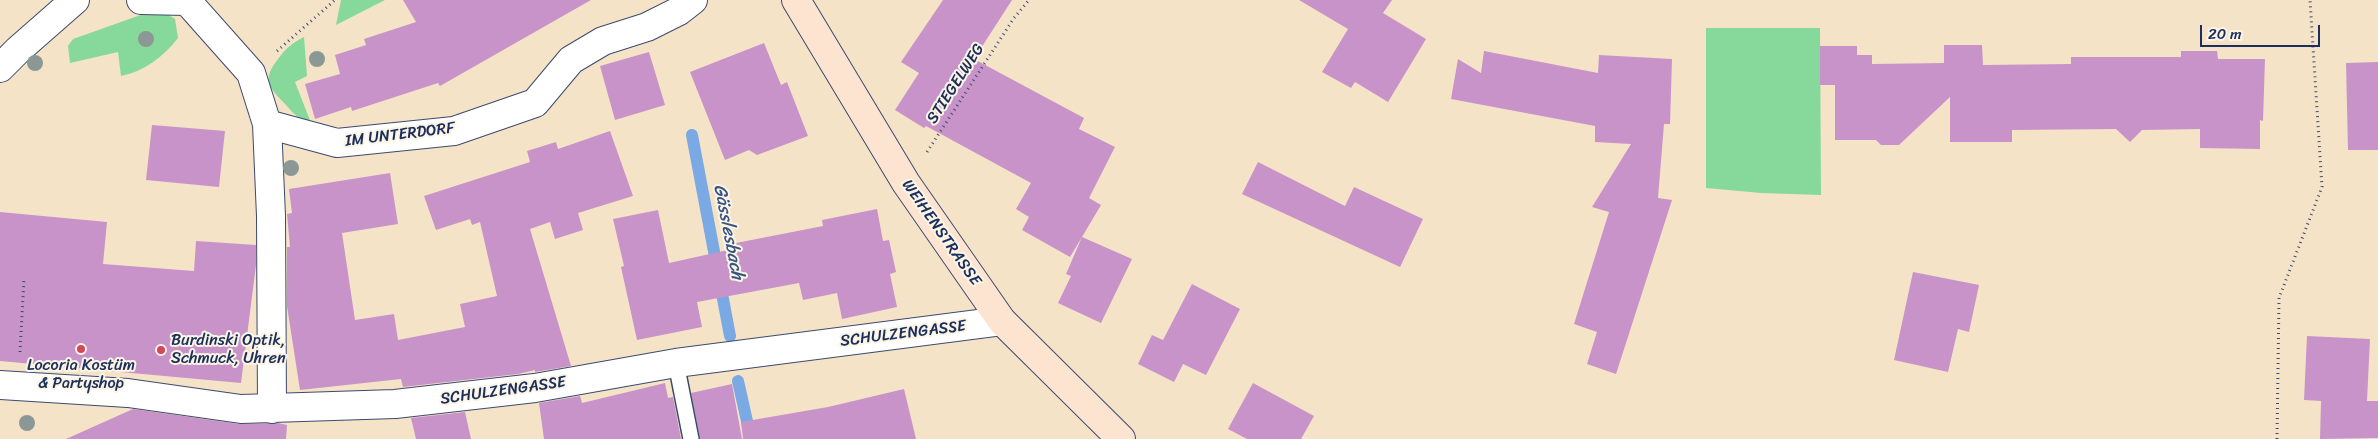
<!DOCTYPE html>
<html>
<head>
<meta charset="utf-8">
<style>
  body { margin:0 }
  #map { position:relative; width:2378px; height:439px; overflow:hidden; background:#f5e3c8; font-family:Sriracha,sans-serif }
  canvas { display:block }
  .scale { position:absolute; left:2200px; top:25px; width:120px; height:22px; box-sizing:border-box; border:2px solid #1b2f5e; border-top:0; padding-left:6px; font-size:15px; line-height:18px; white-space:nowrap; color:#1b2f5e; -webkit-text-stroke:4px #fcf5e5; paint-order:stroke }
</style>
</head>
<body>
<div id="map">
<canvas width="2378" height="439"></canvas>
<div class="scale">20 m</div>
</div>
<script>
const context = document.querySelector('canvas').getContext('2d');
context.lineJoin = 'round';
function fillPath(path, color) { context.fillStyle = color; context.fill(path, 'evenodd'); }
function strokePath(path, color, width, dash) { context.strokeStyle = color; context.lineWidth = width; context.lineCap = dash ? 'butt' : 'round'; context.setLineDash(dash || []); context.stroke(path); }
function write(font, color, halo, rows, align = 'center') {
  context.font = font + ' Sriracha,sans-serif'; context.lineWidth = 4; context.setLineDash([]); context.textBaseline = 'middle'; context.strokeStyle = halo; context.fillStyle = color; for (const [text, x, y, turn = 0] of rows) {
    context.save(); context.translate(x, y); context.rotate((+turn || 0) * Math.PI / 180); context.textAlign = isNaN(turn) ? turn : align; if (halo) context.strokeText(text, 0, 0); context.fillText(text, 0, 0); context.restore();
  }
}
fillPath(new Path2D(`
  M341 0H385L336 25Z
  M149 12 167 14 175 19 178 38C163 57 145 71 121 76L118 52 70 63 68 46 73 39Z
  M1706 28H1820L1821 195 1761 193 1706 188Z
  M304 37 307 76 295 82 311 123C299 120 294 114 286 105 269 87 261 81 278 59 286 48 292 43 304 37Z`), '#86d99a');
strokePath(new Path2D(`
  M692 135 730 336
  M738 381 751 439`), '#7aa9e4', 12);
fillPath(new Path2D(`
  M403 0H591L440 86 438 83 352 111 351 107 315 119 305 84 340 74 335 55 366 45 364 39 416 22Z
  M943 0H1012L974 59 1084 118 1079 129 1115 147 1089 198 1101 205 1082 237 1132 259 1101 323 1058 303 1071 276 1066 274 1082 237 1070 257 1022 230 1029 217 1016 209 1031 183 926 126 924 128 895 110 919 73 901 62Z
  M1299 0H1392L1383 13 1426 39 1388 102 1355 82 1351 88 1322 72 1348 29Z
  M764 43 781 85 787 82 808 136 757 155 749 150 725 160 690 72Z
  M1944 45H1982L1983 65 2071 64V57H2181V51H2217L2218 59H2265L2263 121 2260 120V149L2200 148V129L2142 130 2130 142 2116 129 2012 130V142H1950V97L1899 145H1881L1876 140H1835V85H1820V46H1857V55H1872V64L1944 63Z
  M1484 51 1598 73 1599 55 1672 59 1670 124H1664L1658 198 1672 200 1616 374 1587 364 1597 332 1574 324 1609 212 1592 207 1631 144 1595 142V126L1451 99 1458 59 1481 73Z
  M649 52 665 105 615 120 600 66Z
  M2378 62V150H2348L2346 63Z
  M152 125 225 131 219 187 146 180Z
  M610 131 633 196 578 213 583 230 555 239 550 222 530 229 571 366 535 372V370L518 374 403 387 401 379 300 390 287 306V247H290L287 214 292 213 289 189 390 173 398 224 342 233 355 320 394 314 398 340 465 327 460 304 497 296 480 222 472 225 470 219 436 230 424 196 530 162 527 151 556 142 558 149Z
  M1258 162 1345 206 1354 187 1423 219 1400 267 1242 194Z
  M877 209 883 241 889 240 896 272 890 274 897 307 842 319 837 293 803 300 799 283 697 302 702 327 637 340 621 267 624 266 613 219 658 210 669 263 737 248 736 243 823 226 822 220Z
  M0 212 107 222 103 264 194 271 196 241 256 245V265L241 383 0 361Z
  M1913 272 1979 285 1969 332 1958 329 1948 372 1894 360Z
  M1192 284 1240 309 1206 375 1183 364 1174 382 1138 364 1152 335 1163 340Z
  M2307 336 2370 339 2367 401H2378V438L2320 439 2321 401 2304 400Z
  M665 383 668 398 673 397 681 439H544L539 403 580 396 582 403Z
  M1253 383 1314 416 1301 439H1247L1228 429Z
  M732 384 742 439H700L691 393Z
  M904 389 916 439H743L741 422 828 407Z
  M133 409 239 424 278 423 287 425 286 439H66Z
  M465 412 471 439H416L411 418Z`), '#c893c9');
const lane = new Path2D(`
  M676 363 691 439`);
const street = new Path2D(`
  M141 0 187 1 251 73 267 124 337 143 454 131 535 103 571 60 603 41 647 27 679 11 693 0
  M0 68 18 50 75 0
  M267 124 271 216 272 409
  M0 385 128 393 241 409 395 404 535 388 676 363 1002 321`);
const secondary = new Path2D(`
  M796 0 906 183 1002 321 1121 439`);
strokePath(lane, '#3c4a6e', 18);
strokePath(street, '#3c4a6e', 30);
strokePath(secondary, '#3c4a6e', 30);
strokePath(new Path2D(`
  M277 51 335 0
  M927 152 1014 18 1029 0
  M20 352 24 279
  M2277 439 2279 298 2322 187 2310 0`), '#3c4a6e', 3, [1, 4]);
strokePath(lane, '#fff', 15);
strokePath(street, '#fff', 28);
strokePath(secondary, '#fde4d1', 28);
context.fillStyle = '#8c9896';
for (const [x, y] of [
  [146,39],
  [317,59],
  [35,63],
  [291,168],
  [27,423]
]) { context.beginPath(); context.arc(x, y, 8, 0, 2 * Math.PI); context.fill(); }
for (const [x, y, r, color] of [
  [81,349,5,"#d1495b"],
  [161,350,5,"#d1495b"]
]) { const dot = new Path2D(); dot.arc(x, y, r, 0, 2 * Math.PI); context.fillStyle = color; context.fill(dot); strokePath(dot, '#fcf5e5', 2); }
write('16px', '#1b2f5e', '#fcf5e5', [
  ["STIEGELWEG",956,84,-57],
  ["IM UNTERDORF",400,135,-7],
  ["WEIHENSTRASSE",941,233,55],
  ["SCHULZENGASSE",903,334,-7],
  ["SCHULZENGASSE",503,391,-8]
]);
write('16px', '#1b2f5e', '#fcf5e5', [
  ["Burdinski Optik,",171,341],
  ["Schmuck, Uhren",171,359],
  ["Locoria Kostüm",81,366,"center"],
  ["& Partyshop",81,384,"center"]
], 'left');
write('italic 18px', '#385486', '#fcf5e5', [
  ["Gässlesbach",728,232,79]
]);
</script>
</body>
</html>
